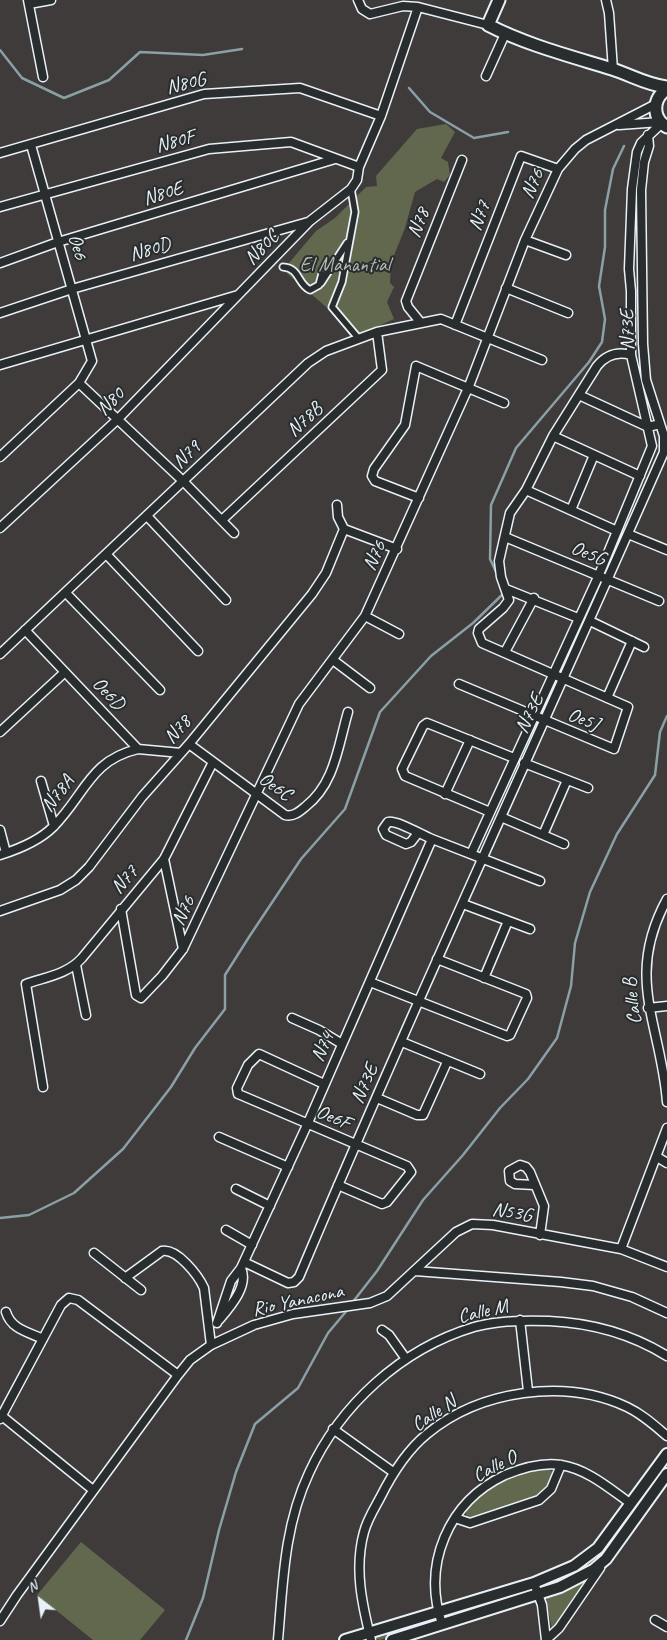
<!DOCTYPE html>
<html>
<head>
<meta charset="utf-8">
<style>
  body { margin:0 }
  #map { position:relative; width:667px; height:1640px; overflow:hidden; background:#3e3b3a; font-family:Caveat,sans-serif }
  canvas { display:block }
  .north { position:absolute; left:15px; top:1575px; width:50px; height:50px; -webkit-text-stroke:4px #2a2d2e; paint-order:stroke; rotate:330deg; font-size:14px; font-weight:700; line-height:20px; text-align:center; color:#e8f1f8 }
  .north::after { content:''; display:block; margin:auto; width:18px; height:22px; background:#e8f1f8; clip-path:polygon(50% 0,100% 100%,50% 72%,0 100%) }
</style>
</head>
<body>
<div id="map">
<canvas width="667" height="1640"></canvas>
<div class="north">N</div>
</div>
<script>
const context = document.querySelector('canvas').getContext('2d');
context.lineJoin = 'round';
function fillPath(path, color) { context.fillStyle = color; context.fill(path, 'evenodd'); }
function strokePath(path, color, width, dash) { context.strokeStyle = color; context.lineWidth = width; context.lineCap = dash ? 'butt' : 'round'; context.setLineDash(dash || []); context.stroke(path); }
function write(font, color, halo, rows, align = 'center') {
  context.font = font + ' Caveat,sans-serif'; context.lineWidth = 4; context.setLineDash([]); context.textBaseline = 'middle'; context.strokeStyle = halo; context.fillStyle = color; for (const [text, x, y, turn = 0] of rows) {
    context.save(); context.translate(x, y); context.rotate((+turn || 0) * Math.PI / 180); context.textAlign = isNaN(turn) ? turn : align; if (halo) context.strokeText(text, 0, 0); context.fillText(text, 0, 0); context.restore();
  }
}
fillPath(new Path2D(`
  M446 124 455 132 441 158 448 162 450 175 444 182 437 179 415 192 405 228 391 263 390 283 394 287 387 302 394 319 359 335 283 270 316 231 335 218 366 187 377 186 376 176 417 129Z
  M667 1458V1463L660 1473 661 1478 611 1548 585 1571 546 1589 543 1587V1583L576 1568Z
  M541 1469H549L555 1475 549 1487 538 1497 471 1519 466 1516V1509C487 1487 511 1474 541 1469Z
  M81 1542 165 1610 140 1640H93L37 1595Z
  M592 1575 555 1626 552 1629 546 1600 548 1593Z
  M529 1587 532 1589 530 1594 449 1618 447 1615V1611Z
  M435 1616 437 1619 436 1622 380 1640 374 1638 377 1634Z`), '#62684e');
strokePath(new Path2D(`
  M0 50 22 78 64 98 109 80 140 52 203 55 242 49
  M409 88 430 112 474 138 508 132
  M497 574 490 559 491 505 516 448 589 362 602 342 605 319 599 286 605 247V210L613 169 624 146
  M0 1218 29 1215 74 1193 123 1149 171 1087 195 1048 225 1009V975L249 937 301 859 345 809 380 712 431 656 473 623 504 593
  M352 1303 377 1271 423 1200 463 1155 500 1108 528 1079 557 1038 571 986 575 943 590 892 617 834 655 775 660 732 667 716
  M186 1640 203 1598 219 1530 236 1472 255 1424 298 1388 328 1333 349 1308`), '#8aa0a6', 2.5);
const pedestrian = new Path2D(`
  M351 189 355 212 342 282 332 307 359 339
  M283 267C300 268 297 284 310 290L319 285 322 274
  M321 283 347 243`);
const minor = new Path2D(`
  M28 0 43 77
  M358 0 362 9 370 14 403 6 418 7 488 25
  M606 0 609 13 613 70
  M29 4 51 0
  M486 76 505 34
  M619 125 660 122
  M0 153 204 94 300 88 381 116
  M0 207 209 149 291 142 359 167
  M525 240 566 255
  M0 263 58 242 335 159
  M506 288 568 313
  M0 313 72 289 308 222
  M421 323 408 307 406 301 462 160
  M455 325 521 156 558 169
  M0 365 238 295
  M79 383 183 481 234 533
  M579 395 648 427 660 424
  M553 436 640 476
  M0 457 79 383 92 361 31 145
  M526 490 617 531
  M419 498 375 481 372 476 374 469 405 425 416 366 504 403
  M337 505 338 517 344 529 397 549
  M571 510 594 455
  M147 516 226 600
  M222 520 382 370 377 332
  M0 528 118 419 310 221 351 189 357 180 359 167 381 116 418 7
  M628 534 667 550
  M505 537 659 601
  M107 555 198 651
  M506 589 578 618
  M66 593 160 690
  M365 616 399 634
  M590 621 644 647
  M25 630 138 749 181 753
  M505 652 534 598
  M0 654 308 363 326 351 377 332 441 319 542 360
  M333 660 370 688
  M459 684 614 749 628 707 482 643 478 633 479 629 503 608 509 600 501 577 499 561 510 513 526 490 553 436 597 366C606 355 617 351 631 355
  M607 698 632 641
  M0 732 65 672
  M189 744 285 815C293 817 299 812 305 807 335 784 338 746 348 712
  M524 763 588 788
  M41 781 54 826
  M445 794 470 740
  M490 812 405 776 402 769 423 726 427 723 514 758
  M501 817 564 844
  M0 830 6 853
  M418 833 411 842 406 844 386 835 383 829 388 822C397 820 422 835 432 839L540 881
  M543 835 567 780
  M471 854 598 577 652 446 631 355V291L629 269 632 189 637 152 641 143 661 124
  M0 855C19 849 39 841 53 827 85 795 90 760 138 749
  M164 859 183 949
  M667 899C624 978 661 1024 667 1102
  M463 904 530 929
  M121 909 136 995 141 998 162 976 183 949 299 704 365 616 469 386 525 240 558 169 575 149 586 140 656 104
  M0 911 60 890 76 880 89 867 142 797 189 744 312 594 326 573 344 529
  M76 965 86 1015
  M484 978 508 921
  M370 982 507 1036 510 1035 527 998 526 994 437 959
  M648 1008 667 1006
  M292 1018 319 1030 342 1044
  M402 1042 480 1074
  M324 1084 259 1054 248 1065 237 1088 238 1094 243 1096 407 1166 411 1172 387 1202 382 1204 338 1185
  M43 1087 26 984C46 977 68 974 82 958L164 859 213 762
  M377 1098 417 1115H423L447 1062
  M219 1137 288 1167
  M657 1157 667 1163
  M534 1185 515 1184 510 1181 509 1171 520 1165 526 1167 530 1172 544 1206 540 1235
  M236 1189 270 1206
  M226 1230 252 1245
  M621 1249 667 1128
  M94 1253 141 1290
  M244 1262 288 1283 294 1282 299 1277C416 1000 543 727 664 452V436L646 380 643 344 641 190 644 162 649 146 648 135
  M415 1271 561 1282 593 1286 632 1297 667 1313
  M125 1278 162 1251C177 1248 198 1275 204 1288L211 1345
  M6 1312C11 1329 28 1332 43 1339
  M219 1320C230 1307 249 1286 241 1268
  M520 1320 528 1391
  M217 1323 231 1281 241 1268 307 1125 432 839
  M382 1330 389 1335 406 1359
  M2 1416 93 1490
  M0 1419 61 1305 69 1298 78 1300 178 1375
  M333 1429 393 1472
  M455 1518 470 1523 539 1500 551 1489 561 1465
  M534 1583 542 1605 546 1640
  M655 1620 667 1627
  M0 1621 17 1595 178 1375 190 1360 211 1345 254 1325 293 1314 370 1303 387 1296 456 1232 472 1224 493 1225 621 1249 667 1267
  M442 1624C422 1564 448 1502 505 1475 522 1468 542 1462 561 1465 587 1469 609 1488 630 1503
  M278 1640C283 1583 284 1526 309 1473 340 1405 401 1349 474 1327 498 1320 524 1320 549 1321 592 1323 630 1333 667 1356
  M371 1640C362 1604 354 1568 364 1532 367 1520 374 1509 380 1498 392 1474 406 1451 427 1434 480 1390 565 1378 627 1407 642 1414 654 1425 667 1436
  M546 1640 559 1628 600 1568`);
const tertiary = new Path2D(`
  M345 1640 534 1583 574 1566 598 1548 667 1454
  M392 1640 560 1587 593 1570 606 1559 667 1474`);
const secondary = new Path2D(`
  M499 0 488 25C527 45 570 56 612 69 631 75 647 85 667 87
  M667 89C652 99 652 118 667 127`);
strokePath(pedestrian, '#e8f1f8', 9);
strokePath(minor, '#e8f1f8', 11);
strokePath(tertiary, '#e8f1f8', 14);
strokePath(secondary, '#e8f1f8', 15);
strokePath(pedestrian, '#2a2d2e', 5.5);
strokePath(minor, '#2a2d2e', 8);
strokePath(tertiary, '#2a2d2e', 10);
strokePath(secondary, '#2a2d2e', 11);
write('20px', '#e8f1f8', '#2a2d2e', [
  ["N80G",186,84,-13],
  ["N80F",175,142,-15],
  ["N76",533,184,-65],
  ["N80E",163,194,-17],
  ["N77",480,216,-69],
  ["N78",419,223,-68],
  ["Oe6",77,247,74],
  ["N80C",262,248,-46],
  ["N80D",150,250,-16],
  ["N73E",628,330,-91],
  ["N80",111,402,-45],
  ["N78B",305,420,-43],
  ["N79",187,455,-44],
  ["Oe5G",588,554,22],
  ["N76",375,556,-65],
  ["Oe6D",108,694,46],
  ["N73E",530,714,-64],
  ["Oe5J",583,720,21],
  ["N78",178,730,-49],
  ["Oe6C",275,787,35],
  ["N78A",58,794,-52],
  ["N77",125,880,-49],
  ["N76",184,911,-64],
  ["Calle B",633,1001,-97],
  ["N74",323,1047,-66],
  ["N73E",365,1084,-66],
  ["Oe6F",333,1118,23],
  ["N53G",512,1213,10],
  ["Rio Yanacona",298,1301,-12],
  ["Calle M",483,1312,-13],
  ["Calle N",434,1414,-34],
  ["Calle O",495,1467,-27]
]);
write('20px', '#b2bab4', '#2a2d2e', [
  ["El Manantial",345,266]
]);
</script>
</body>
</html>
